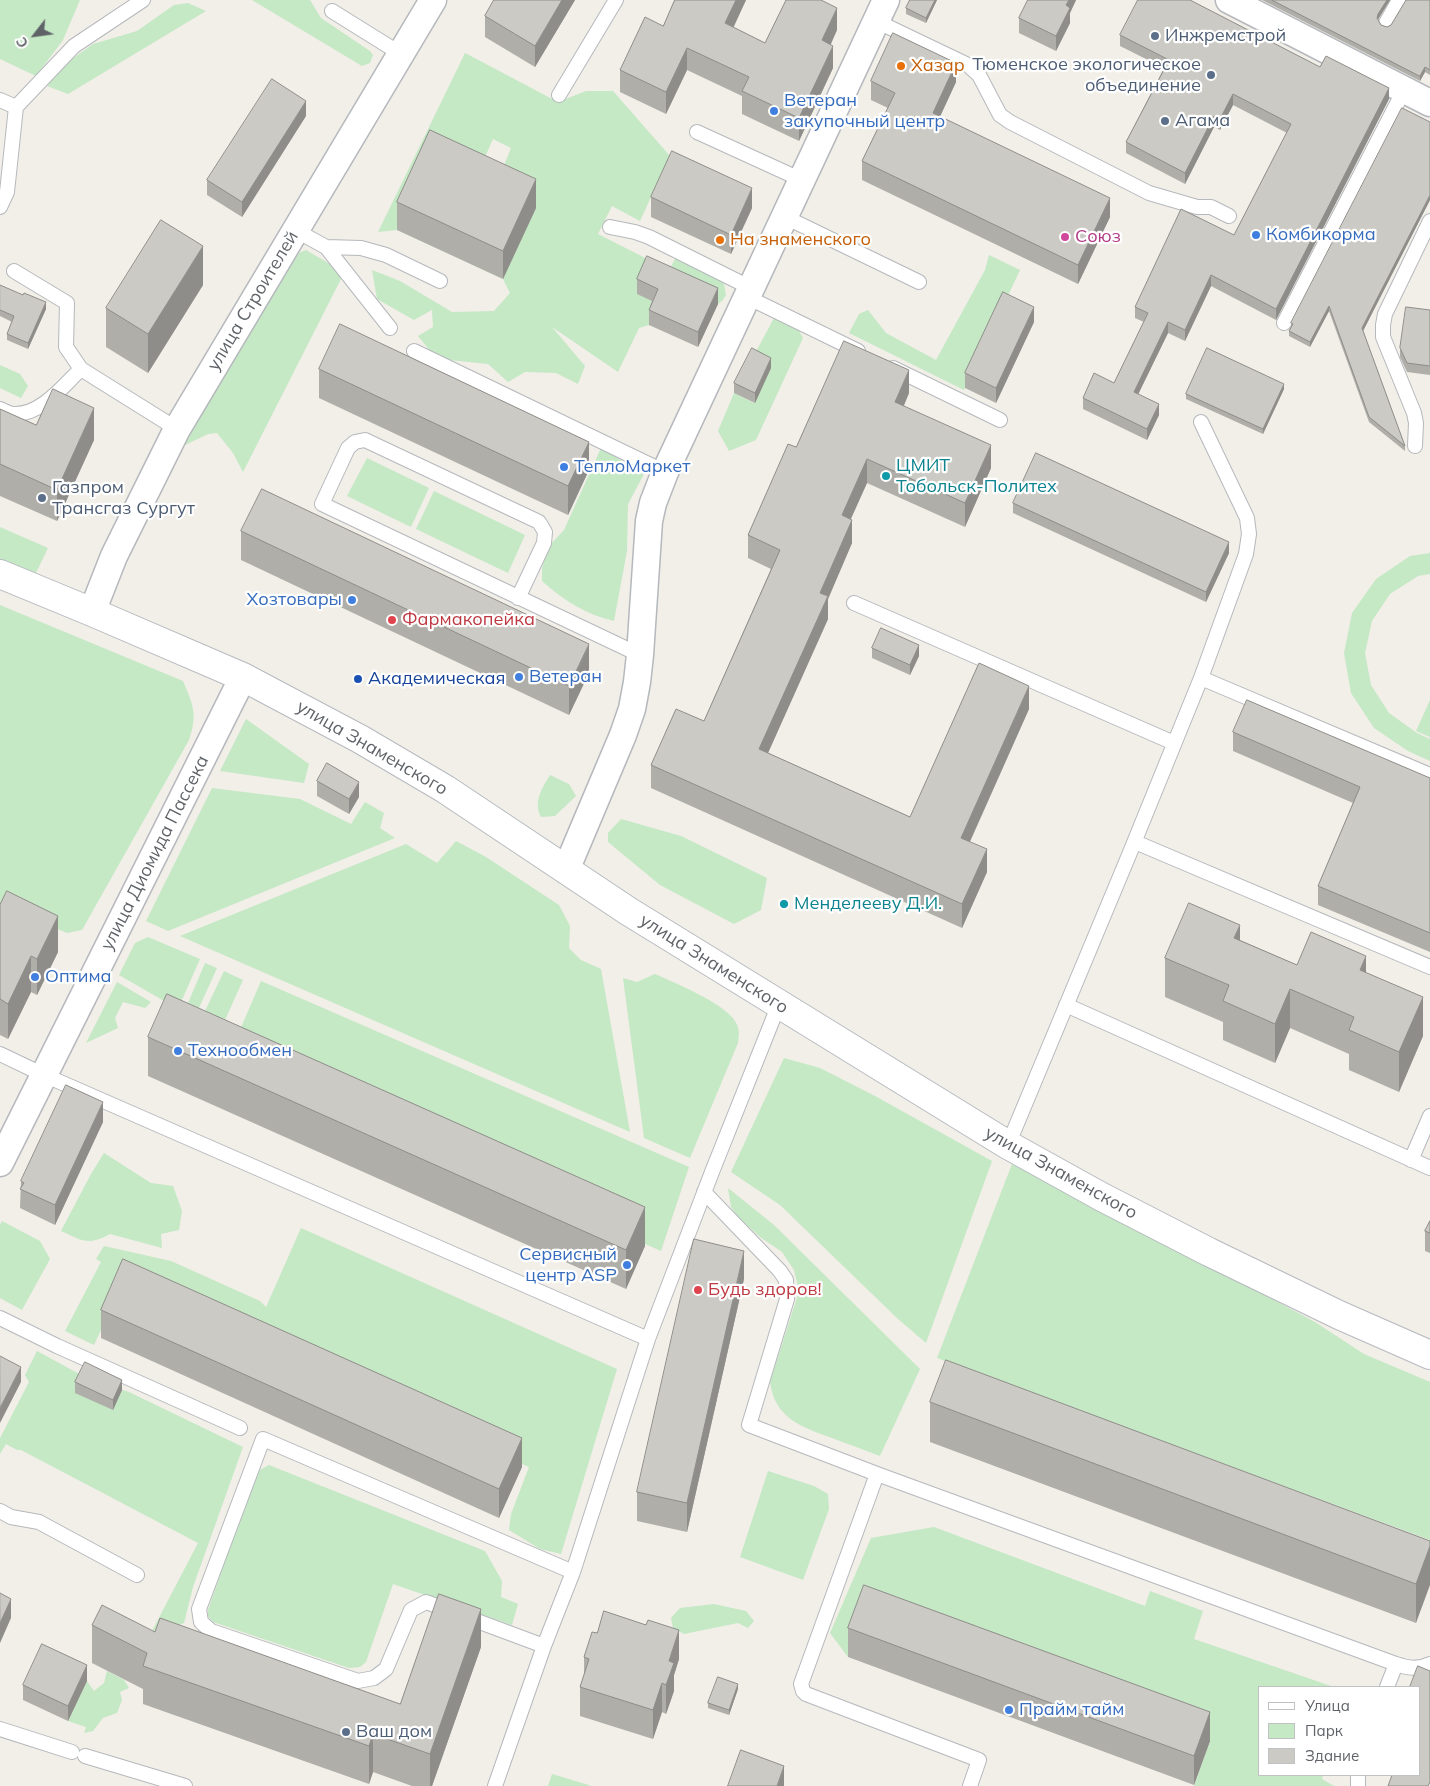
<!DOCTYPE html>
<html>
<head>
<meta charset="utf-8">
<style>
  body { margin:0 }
  #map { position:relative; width:1430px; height:1786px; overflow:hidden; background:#f1efe8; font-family:Mulish,sans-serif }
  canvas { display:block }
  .legend { position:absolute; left:1258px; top:1686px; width:162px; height:90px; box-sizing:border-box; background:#fff; border:1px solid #bfc1c3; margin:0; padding:6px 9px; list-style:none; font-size:15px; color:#5f6368 }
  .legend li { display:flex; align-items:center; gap:10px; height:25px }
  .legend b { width:25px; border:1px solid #bfc1c3 }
  .north { position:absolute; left:10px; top:10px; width:50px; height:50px; -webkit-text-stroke:4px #fff; paint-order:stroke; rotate:240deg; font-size:14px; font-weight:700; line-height:20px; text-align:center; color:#5f6368 }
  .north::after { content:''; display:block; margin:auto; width:18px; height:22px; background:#5f6368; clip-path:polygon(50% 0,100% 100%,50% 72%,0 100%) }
</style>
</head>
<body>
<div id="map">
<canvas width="1430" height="1786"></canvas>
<ul class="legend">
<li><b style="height:6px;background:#fff"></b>Улица</li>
<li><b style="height:14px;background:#c5e8c5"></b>Парк</li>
<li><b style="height:14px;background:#cccac5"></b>Здание</li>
</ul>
<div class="north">С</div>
</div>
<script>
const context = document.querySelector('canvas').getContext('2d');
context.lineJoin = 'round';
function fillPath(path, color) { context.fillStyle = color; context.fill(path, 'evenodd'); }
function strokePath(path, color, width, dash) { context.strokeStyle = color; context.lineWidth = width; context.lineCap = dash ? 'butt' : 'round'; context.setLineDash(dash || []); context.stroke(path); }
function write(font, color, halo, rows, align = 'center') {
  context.font = font + ' Mulish,sans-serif'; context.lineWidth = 4.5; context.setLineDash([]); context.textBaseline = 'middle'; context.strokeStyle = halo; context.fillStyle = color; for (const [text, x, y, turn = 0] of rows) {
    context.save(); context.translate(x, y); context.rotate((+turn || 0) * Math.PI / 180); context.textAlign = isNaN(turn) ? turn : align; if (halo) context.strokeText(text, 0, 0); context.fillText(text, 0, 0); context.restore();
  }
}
fillPath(new Path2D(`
  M0 0H80L63 40 36 76 0 59Z
  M252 0H310L321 18 370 51 373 55 370 63 362 66Z
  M188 3 206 11 68 94 47 86 65 64 93 44 137 31 174 5Z
  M465 53 558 102 586 91H613L670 156 640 221 612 206 598 234 669 270 676 257 719 277 724 284 726 295 723 300 718 304 647 271 658 304 649 325 639 328 618 372 552 327 585 366 578 384 556 373 525 372 508 382 488 364 449 360 431 352 418 336 433 327 432 310 414 320 377 299 372 270 400 281 452 312 494 311 510 293 503 279 397 230 378 232ZM493 139 511 148 503 168 485 157Z
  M306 250 335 267 341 279 243 472 233 453 217 433 208 434 181 447 236 350 241 347 299 253Z
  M989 255 1020 270 964 390 849 333 859 314 868 310 886 333 936 360 985 270Z
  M774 318 798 329 803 338 756 440 729 451 718 431 734 393 754 403 752 359Z
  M0 365 20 374 28 386 21 398 0 388Z
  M601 448 644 474 628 504 627 551 614 621C587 615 563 600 542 581V568L549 546 564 530Z
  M367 458 429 488 411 527 347 496Z
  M434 491 525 535 508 573 416 529Z
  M0 527 48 548 35 575 0 560Z
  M1430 553V574L1418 576 1390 594 1372 621 1365 653 1371 685 1389 713 1417 733 1430 739V761L1408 751 1374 728 1351 693 1344 653 1352 613 1376 579 1410 556Z
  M0 605 183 681C193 705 198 714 189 740L82 930 67 933 0 904Z
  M1430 700V737L1416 731Z
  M246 719 309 764 304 783 220 771Z
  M550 775 569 784 576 796 555 816 541 817C533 802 542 788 550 775Z
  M212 788 300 799 351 824 365 802 384 813 380 828 395 838 168 931 146 921Z
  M621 819 681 836 767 878 761 910 734 924 660 885 608 842V833Z
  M456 841 486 857 559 905 570 926 569 948 581 960 601 969 630 1132 180 936 406 844 437 863Z
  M148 937 200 959 178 1009 119 975 135 943Z
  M205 963 217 968 199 1008 188 1003Z
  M224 971 243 980 225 1020 205 1011Z
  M655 974C675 983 724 1003 735 1021 740 1029 739 1035 738 1043L690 1158 644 1138 623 978 637 982Z
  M261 981 689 1167 661 1251 244 1066 233 1046Z
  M117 982 151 1002 145 1008 123 1002 115 1018 118 1028 86 1043Z
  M784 1058 820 1068 875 1096 992 1161 926 1343 898 1319 780 1205 731 1172Z
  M104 1153 151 1183 173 1186 182 1211 179 1230 161 1234 162 1248 110 1234C88 1246 83 1241 61 1231L91 1174Z
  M1012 1164 1274 1300 1315 1322 1364 1354 1430 1382V1540L937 1358Z
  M728 1188 774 1225 920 1369 880 1456C864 1450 848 1444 832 1438 802 1427 775 1419 770 1382L799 1291 794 1270 782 1252 760 1237 738 1217 731 1207Z
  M2 1221 40 1241 50 1259 22 1310 0 1298V1225Z
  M301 1228 617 1369 561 1554 540 1549 509 1530 511 1514 529 1467 122 1285 94 1345 65 1331 101 1262 96 1259 104 1246 171 1261 260 1301 266 1307Z
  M37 1351 83 1376 129 1392 243 1447 193 1587 184 1623 161 1633 140 1654 198 1543 21 1450H17L6 1444 0 1454V1438L29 1382 25 1375Z
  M269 1465 485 1551 502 1581 501 1597 518 1604 512 1625 393 1584 366 1662 360 1667 349 1668 213 1622 208 1616V1610L256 1472Z
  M768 1471 814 1486 828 1494 829 1509 803 1580 740 1557Z
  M934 1527 1145 1606 1150 1591 1203 1611 1194 1639 1334 1687H1259V1775H1323L1322 1779 1334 1786H1194L1210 1741 864 1614 848 1657 830 1633 871 1538Z
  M714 1604 746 1611 754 1621 748 1628 738 1623 684 1634 673 1628 671 1618 680 1608Z
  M107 1671 124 1680 129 1688 120 1692 122 1700 117 1713 103 1718 93 1731 84 1733 86 1727 68 1721 87 1681 94 1691 104 1683Z
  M552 1774 589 1785V1786H548Z`), '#c5e8c5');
const service = new Path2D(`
  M332 11 401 54
  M876 21 968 65 979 75 1000 115 1010 122 1149 193 1197 207H1211L1229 216
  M1386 23 1399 0
  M559 95 616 0
  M0 100 16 107 74 46 143 0
  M697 132 802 180
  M0 207 7 192 16 107
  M785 217 919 282
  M610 227 635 232 649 237 751 288
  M295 230 326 247 361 248 386 255 440 281
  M326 247 390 328
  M14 271 67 303 66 347 81 369
  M747 297 858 351
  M1284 323 1404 90
  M414 351 665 472
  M893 368 1000 420
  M0 409C4 411 10 414 14 414 41 415 63 386 81 369L177 429
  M1415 446 1416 423 1414 413 1383 337V325L1385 314 1430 221
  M518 598 544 543 545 532 539 522 365 440 355 442 348 448 322 504 640 655
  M854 603 1174 743
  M1201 678 1430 775
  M1135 842 1430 967
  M1066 1005 1430 1168
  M0 1054 44 1075 648 1339
  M1008 1145 1129 855 1201 678 1246 554 1249 534 1247 518 1201 422
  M1411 1160 1430 1116
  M704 1192 780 1271 786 1280 787 1299 749 1425 877 1474 801 1684 803 1691 806 1694 979 1760 970 1786
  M0 1318 57 1346 240 1428
  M877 1474 1396 1664C1408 1668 1418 1670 1430 1664
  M0 1511 11 1517 39 1522 137 1575
  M544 1646 426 1602 411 1610 386 1669 374 1678 358 1681 211 1631 201 1622 199 1609 263 1439 573 1572
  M1387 1687 1396 1664
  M0 1729 72 1752
  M85 1756 185 1786
  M495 1786 544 1646 573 1572 648 1339 712 1172 779 1004
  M1358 1786V1775`);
const minor = new Path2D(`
  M1229 0 1430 103
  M92 612 114 556 177 429 433 0
  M566 870 623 735 632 709 637 682 640 655 649 521 653 503 665 472 886 0
  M0 1163 243 677`);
const secondary = new Path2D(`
  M0 574 92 612 243 677 360 739 445 789 628 911 1008 1145 1100 1196 1209 1252 1339 1315 1430 1355`);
strokePath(service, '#b5b8bc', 16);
strokePath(minor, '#b5b8bc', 29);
strokePath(secondary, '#b6babf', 30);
strokePath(service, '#fff', 14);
strokePath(minor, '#fff', 26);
strokePath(secondary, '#fff', 28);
fillPath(new Path2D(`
  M494 0H575L535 67 485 37V16Z
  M675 0H746L733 27 765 43 837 30 831 44 833 68 799 141 742 114V96L687 70 666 114 620 92V70L663 26Z
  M910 0H937L926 23 906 14V8Z
  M1028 0H1076L1070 13V23L1056 51 1019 33V18Z
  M1262 0H1390L1378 20 1381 25 1387 27 1391 25 1430 0V75L1425 72 1420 81Z
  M1120 35 1320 67 1389 99 1276 320 1211 286 1185 341 1168 333 1138 394 1159 415 1147 440 1083 409V398L1114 383 1144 322 1135 318V307L1234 235 1287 133 1233 105 1220 130 1214 127 1185 184 1126 153V142L1164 68 1120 46Z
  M871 81 956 82 940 116 1110 217 1078 284 862 180V161L888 108 871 100Z
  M306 116 242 217 207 195V180Z
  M1430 122V200L1363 331 1405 446V451L1369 422 1329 311 1310 347 1289 336V331L1291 327V323Z
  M651 197 752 208 731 254 651 217Z
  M397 202 536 208 503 279 397 230Z
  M637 279 718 304 698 347 649 325V310L652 301 637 294Z
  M0 285 46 309 28 349 7 340V334L12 322 0 316Z
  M203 285 148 373 106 347V308Z
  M1430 310V375L1407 372 1400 357V348Z
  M1034 322 996 403 965 388V373Z
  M771 368 755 403 734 393V383Z
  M319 369 589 470 568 515 319 398Z
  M1284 389 1263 434 1186 399V394Z
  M909 393 904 406 991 468 965 527 867 483 851 519 852 543 828 599V619L768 753 910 817 1029 709 970 842 987 872 962 928 651 788V765L704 721 771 569 748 558V535L796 447Z
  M0 409 36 425 94 440 57 521 0 496Z
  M1013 503 1229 553 1206 602 1013 513Z
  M241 531 589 673 569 715 241 560Z
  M872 648 919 656 910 675 872 658Z
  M1233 732 1430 778V952L1318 905V886L1353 803 1233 751Z
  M317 781 359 797 349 814 317 796Z
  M0 905 58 952 37 995 31 992 8 1039 0 1035Z
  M1240 940 1297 965 1366 972 1423 1036 1399 1092 1349 1070V1054L1290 1028 1275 1063 1223 1040V1022L1165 997V958Z
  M148 1037 645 1246 626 1289 148 1076Z
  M103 1122 55 1225 20 1208 21 1181Z
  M1430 1221V1253L1425 1251V1231Z
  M744 1279 687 1532 637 1521V1492Z
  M101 1310 522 1467 499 1518 101 1338Z
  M75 1382 122 1390 113 1410 75 1393Z
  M930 1402 1430 1541 1416 1623 930 1442Z
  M92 1625 155 1632 400 1704 481 1647 432 1786H412L373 1772 369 1784 143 1704V1689L92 1663Z
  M848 1628 1210 1741 1194 1785 848 1657Z
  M584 1657 679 1659 674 1675V1691L666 1714 662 1712 653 1739 580 1716V1687L584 1676Z
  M87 1681 68 1721 23 1700V1685Z
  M738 1689 729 1715 708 1708V1703Z`), '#afaea9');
fillPath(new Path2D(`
  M562 0H575L535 67V46Z
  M736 0H746L725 46V23Z
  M935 0H937L926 23V18Z
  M1069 0H1076L1070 13V23L1056 51V36L1066 5Z
  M1387 0H1390L1378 19 1377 24 1378 14Z
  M837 8V30L822 63V40Z
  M833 46V68L799 141V118Z
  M687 48V70L666 114V92Z
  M956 63V82L933 132V113Z
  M1425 67V72L1420 81V76Z
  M1389 88V99L1276 320V309Z
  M1233 94V105L1220 130V119Z
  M306 101V116L242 217V202Z
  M1214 116V127L1185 184V173Z
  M536 179V208L503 279V251Z
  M752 188V208L731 254V235Z
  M1430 195V200L1362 333V328Z
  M1110 198V217L1078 284V265Z
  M203 246V285L148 373V334Z
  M1211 275V286L1185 341V330Z
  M718 288V304L698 347V332Z
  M46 302V309L28 349V343Z
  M1329 306V311L1310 347V342Z
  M1034 307V322L996 403V388Z
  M1168 322V333L1134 403V392Z
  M771 358V368L755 403V393Z
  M909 370V393L895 425V402Z
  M1284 384V389L1263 434V429Z
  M1159 404V415L1147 440V429Z
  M94 408V440L57 521V490Z
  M589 442V470L568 515V486Z
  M991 445V468L965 527V503Z
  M867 459V483L842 538V515Z
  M852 520V543L828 599V619L759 773V749L820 593Z
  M1229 542V553L1206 602V592Z
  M589 644V673L569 715V686Z
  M919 645V656L910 675V665Z
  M1029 686V709L961 861V838Z
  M359 782V797L349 814V799Z
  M987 849V872L962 928V904Z
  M58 916V952L37 995V959Z
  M1240 925V964L1234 938Z
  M31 956V992L8 1039V1004Z
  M1366 956V995L1360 970Z
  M1290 989V1028L1275 1063V1024Z
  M1423 997V1036L1399 1092V1052Z
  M103 1102V1122L55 1225V1205Z
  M645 1207V1246L626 1289V1250Z
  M744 1251V1279L687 1532V1503Z
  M21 1367V1382L0 1423V1408Z
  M122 1380V1390L113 1410V1400Z
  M522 1438V1467L499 1518V1489Z
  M1430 1546V1585L1416 1623V1584Z
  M11 1599V1618L0 1643V1623Z
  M481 1609V1647L432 1786H430V1754Z
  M679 1630V1659L674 1675V1691L666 1714V1685L669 1661Z
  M87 1665V1681L68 1721V1706Z
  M662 1683V1712L653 1739V1710Z
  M738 1684V1689L729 1715V1710Z
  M1210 1712V1741L1194 1785V1756Z
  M373 1734V1772L369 1784V1746Z
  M784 1766V1786H777Z`), '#8f8d8a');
const building = new Path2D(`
  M494 0H562L535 46 485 16Z
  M675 0H736L725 23 765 43 786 0H821L837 8 822 40 833 46 799 118 742 91 749 77 687 48 666 92 620 70 645 17 663 26Z
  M910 0H935L926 18 906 8Z
  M1028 0H1069L1066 5 1070 8 1056 36 1019 18Z
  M1138 0H1190L1320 67 1326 56 1389 88 1276 309 1211 275 1185 330 1168 322 1134 392 1159 404 1147 429 1083 398 1094 373 1114 383 1148 313 1135 307 1181 209 1234 235 1291 124 1233 94 1220 119 1214 116 1185 173 1126 142 1169 60 1120 35Z
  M1272 0H1387L1378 14 1377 18 1381 25 1387 27 1391 25 1406 0H1430V70L1425 67 1420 76Z
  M893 33 956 63 933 113 1110 198 1078 265 862 161 895 93 871 81Z
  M272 79 306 101 242 202 207 180Z
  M1402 108 1430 122V195L1362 328 1405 446 1369 417 1329 306 1310 342 1289 331 1293 324 1291 323Z
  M430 130 536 179 503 251 397 202Z
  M672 151 752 188 731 235 651 197Z
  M161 220 203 246 148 334 106 308Z
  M647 256 718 288 698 332 649 310 658 289 637 279Z
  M0 285 23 295 24 293 46 302 28 343 7 334 14 316 0 310Z
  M1003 292 1034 307 996 388 965 373Z
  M1406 307 1430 310V366L1407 363 1400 348Z
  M340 324 589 442 568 486 319 369Z
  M844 341 909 370 895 402 991 445 965 503 867 459 842 515 852 520 820 593 828 596 759 749 910 817 979 663 1029 686 961 838 987 849 962 904 651 765 676 709 704 721 780 550 748 535 788 444 796 447Z
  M752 348 771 358 755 393 734 383Z
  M1207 348 1284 384 1263 429 1186 394Z
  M53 389 94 408 57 490 0 464V409L36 425Z
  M1036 453 1229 542 1206 592 1013 503Z
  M262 489 589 644 569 686 241 531Z
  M881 628 919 645 910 665 872 648Z
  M1247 700 1430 778V933L1318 886 1360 787 1233 732Z
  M327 763 359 782 349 799 317 781Z
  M7 891 58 916 37 959 31 956 8 1004 0 999V905Z
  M1189 903 1240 925 1234 938 1297 965 1311 932 1366 956 1360 970 1423 997 1399 1052 1349 1030 1354 1017 1290 989 1275 1024 1223 1001 1229 985 1165 958Z
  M167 994 645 1207 626 1250 148 1037Z
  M66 1085 103 1102 55 1205 20 1189 24 1183 21 1181Z
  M1430 1221V1233L1425 1231Z
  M694 1239 744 1251 687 1503 637 1492Z
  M123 1259 522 1438 499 1489 101 1310Z
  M0 1356 21 1367 0 1408Z
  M946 1360 1430 1541V1546L1416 1584 930 1402Z
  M85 1362 122 1380 113 1400 75 1382Z
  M864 1585 1210 1712 1194 1756 848 1628Z
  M0 1593 11 1599 0 1623Z
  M439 1594 481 1609 430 1754 373 1734 369 1746 143 1666 147 1653 92 1625 102 1605 155 1632 160 1618 400 1704Z
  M604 1611 646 1625 648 1620 679 1630 669 1661 674 1663 666 1685 662 1683 653 1710 580 1687 589 1659 584 1657 592 1632 597 1633Z
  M42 1644 87 1665 68 1706 23 1685Z
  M1418 1666 1430 1671V1782L1428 1786H1388L1392 1775H1419V1687H1410Z
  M718 1677 738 1684 729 1710 708 1703Z
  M741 1750 784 1766 777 1786H728Z`);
fillPath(building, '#cccac5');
strokePath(building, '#8f8d8a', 1);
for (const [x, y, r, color] of [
  [1155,36,5,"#5c6f8a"],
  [901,66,5,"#e8710a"],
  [1211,75,5,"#5c6f8a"],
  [774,111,5,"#3f7fe0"],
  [1165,121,5,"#5c6f8a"],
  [1256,235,5,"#3f7fe0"],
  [1065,237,5,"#d1479c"],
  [720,240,5,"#e8710a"],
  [564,467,5,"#3f7fe0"],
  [886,476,5,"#0f9aa8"],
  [42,498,5,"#5c6f8a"],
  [352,600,5,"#3f7fe0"],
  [392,620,5,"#e0444e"],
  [519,677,5,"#3f7fe0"],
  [358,679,5,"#1a4fb4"],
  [784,904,5,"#0f9aa8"],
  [35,977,5,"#3f7fe0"],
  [178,1051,5,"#3f7fe0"],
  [627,1265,5,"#3f7fe0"],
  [698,1290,5,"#e0444e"],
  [1009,1710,5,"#3f7fe0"],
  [346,1732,5,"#5c6f8a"]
]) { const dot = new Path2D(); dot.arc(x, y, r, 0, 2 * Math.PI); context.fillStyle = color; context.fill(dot); strokePath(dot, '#fff', 2); }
write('18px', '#4e5e75', '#fff', [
  ["Инжремстрой",1165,36],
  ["Тюменское экологическое",1201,65,"right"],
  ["объединение",1201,86,"right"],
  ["Агама",1175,121],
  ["Газпром",52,488],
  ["Трансгаз Сургут",52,509],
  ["Ваш дом",356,1732]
], 'left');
write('18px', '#c56008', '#fff', [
  ["Хазар",911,66],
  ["На знаменского",730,240]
], 'left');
write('18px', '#366cbe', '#fff', [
  ["Ветеран",784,101],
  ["закупочный центр",784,122],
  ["Комбикорма",1266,235],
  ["ТеплоМаркет",574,467],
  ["Хозтовары",342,600,"right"],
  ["Ветеран",529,677],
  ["Оптима",45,977],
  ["Технообмен",188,1051],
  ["Сервисный",617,1255,"right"],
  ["центр ASP",617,1276,"right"],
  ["Прайм тайм",1019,1710]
], 'left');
write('18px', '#b23c85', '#fff', [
  ["Союз",1075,237]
], 'left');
write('18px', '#5f6368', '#fff', [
  ["улица Строителей",253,301,-59],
  ["улица Знаменского",372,748,30],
  ["улица Диомида Пассека",155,853,-63],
  ["улица Знаменского",714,964,32],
  ["улица Знаменского",1061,1173,29]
]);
write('18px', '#0d838f', '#fff', [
  ["ЦМИТ",896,466],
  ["Тобольск-Политех",896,487],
  ["Менделееву Д.И.",794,904]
], 'left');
write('18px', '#be3a42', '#fff', [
  ["Фармакопейка",402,620],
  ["Будь здоров!",708,1290]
], 'left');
write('18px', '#164399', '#fff', [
  ["Академическая",368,679]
], 'left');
</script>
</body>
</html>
